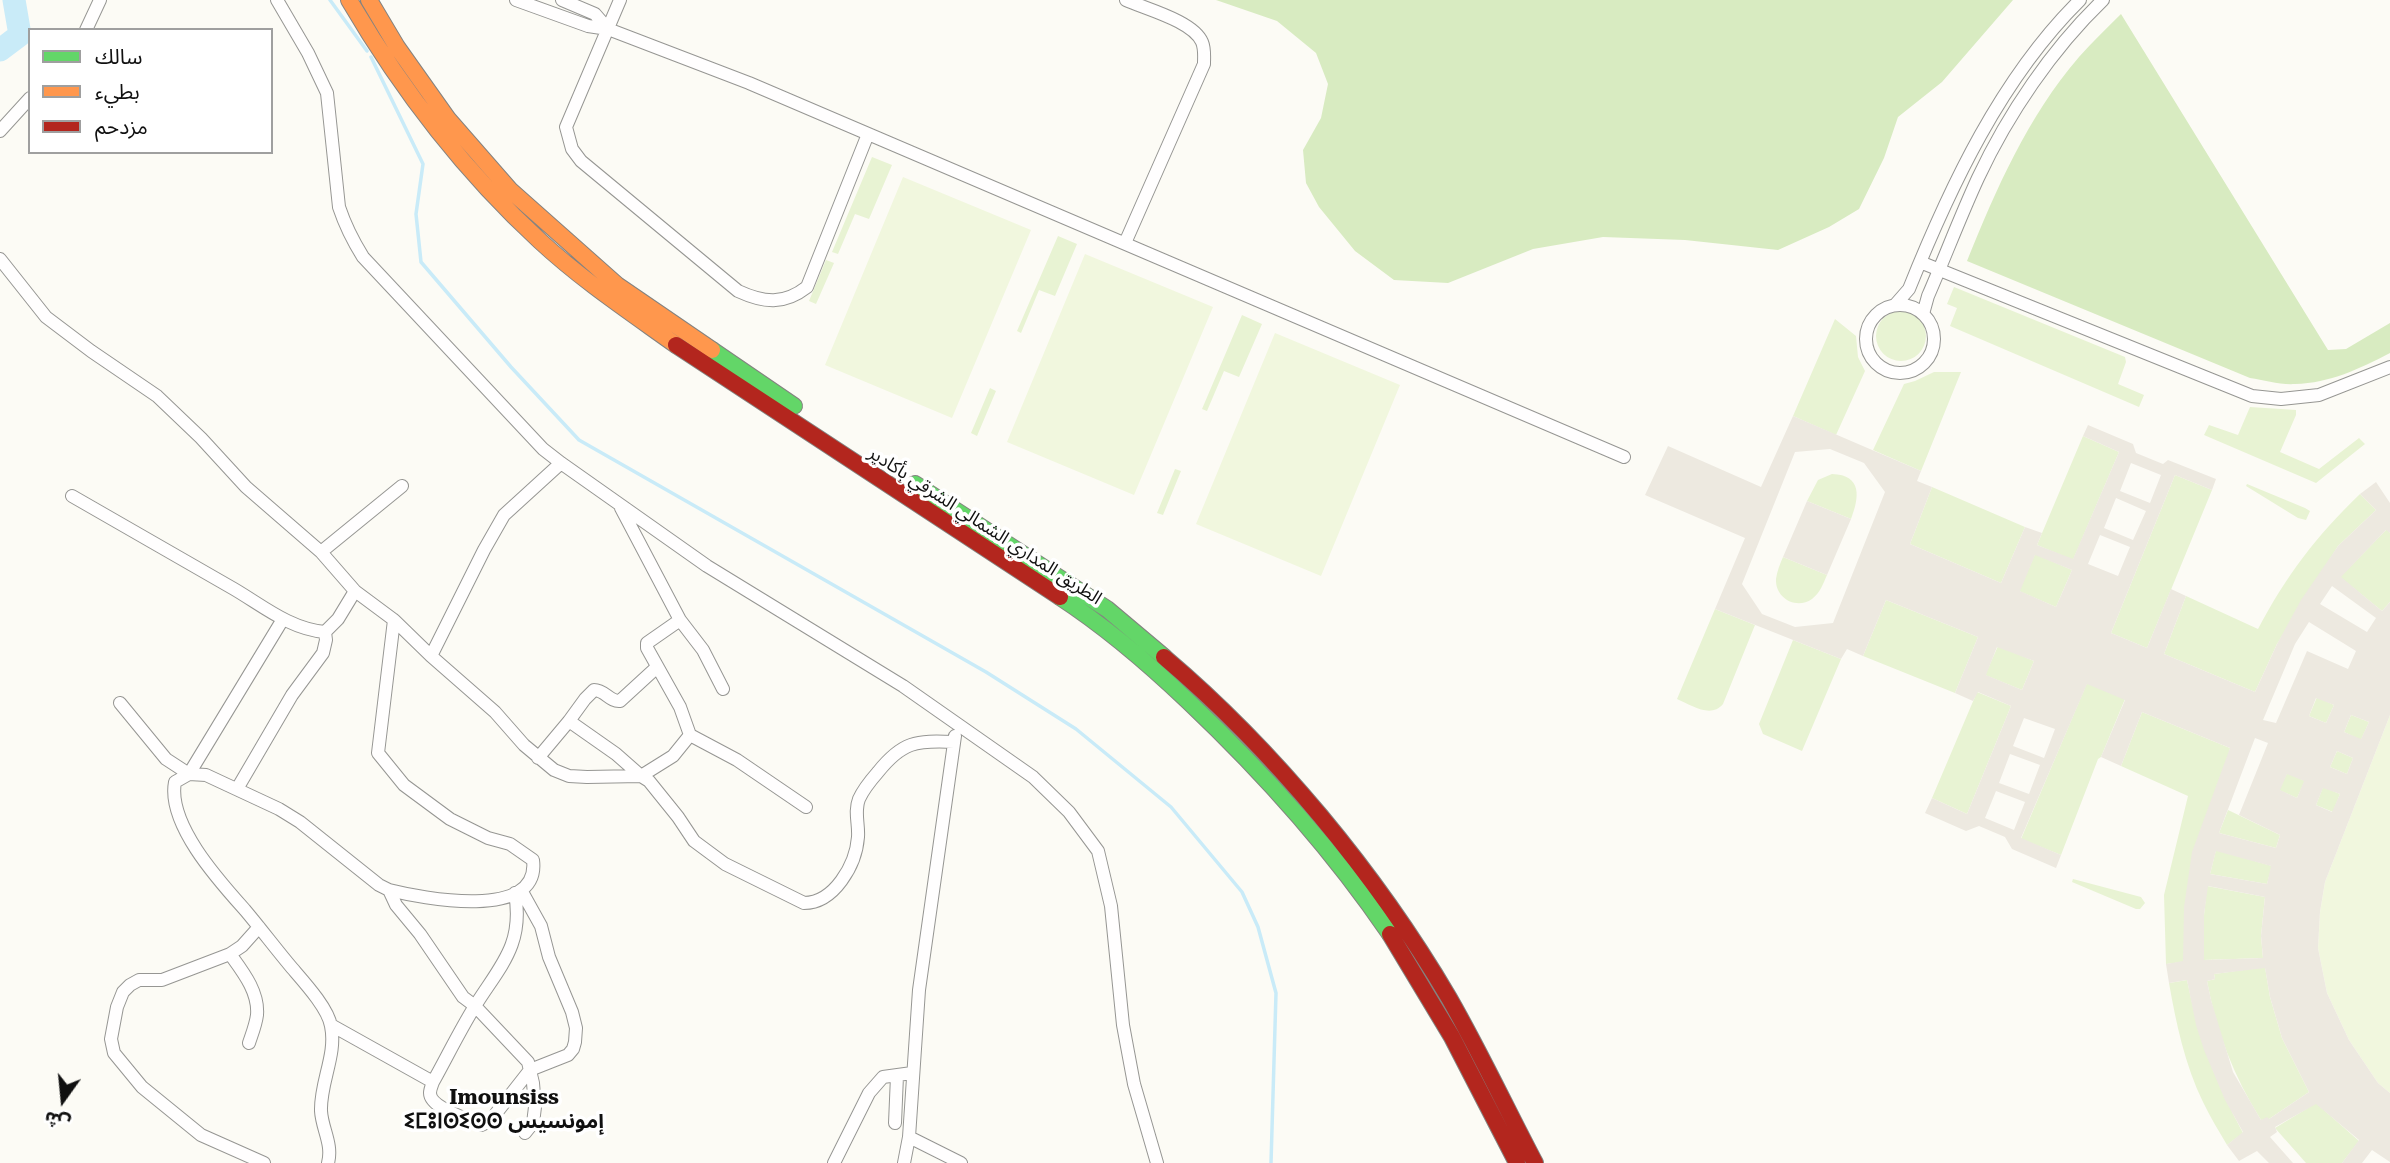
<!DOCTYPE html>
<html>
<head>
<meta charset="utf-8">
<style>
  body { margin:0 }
  #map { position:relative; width:2390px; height:1163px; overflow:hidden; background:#fcfbf5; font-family:"Roboto Serif","Noto Sans Arabic",serif }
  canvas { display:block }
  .legend { position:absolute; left:28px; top:28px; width:245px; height:126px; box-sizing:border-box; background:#fff; border:2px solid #9f9f9f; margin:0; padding:9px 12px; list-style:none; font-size:21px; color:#101010 }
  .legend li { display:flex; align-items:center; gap:14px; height:35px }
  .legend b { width:35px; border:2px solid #9f9f9f }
  .north { position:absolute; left:28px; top:1065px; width:70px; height:70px; -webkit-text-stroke:5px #fff; paint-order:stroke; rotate:195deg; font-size:19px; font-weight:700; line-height:28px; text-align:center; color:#101010 }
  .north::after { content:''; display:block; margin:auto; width:24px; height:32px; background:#101010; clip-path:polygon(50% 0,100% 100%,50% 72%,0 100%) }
</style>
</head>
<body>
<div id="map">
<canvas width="2390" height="1163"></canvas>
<ul class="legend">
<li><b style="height:9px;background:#63d668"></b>سالك</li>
<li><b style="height:9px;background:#ff974d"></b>بطيء</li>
<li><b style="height:9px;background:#b3261e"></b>مزدحم</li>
</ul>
<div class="north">ش</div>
</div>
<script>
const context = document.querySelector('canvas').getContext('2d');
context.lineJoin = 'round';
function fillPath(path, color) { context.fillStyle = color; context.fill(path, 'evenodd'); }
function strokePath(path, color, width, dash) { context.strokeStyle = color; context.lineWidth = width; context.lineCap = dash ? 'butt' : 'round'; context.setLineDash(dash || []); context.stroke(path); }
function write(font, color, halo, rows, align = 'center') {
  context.font = font + ' "Roboto Serif","Noto Sans Arabic","Noto Sans Tifinagh",serif'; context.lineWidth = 7; context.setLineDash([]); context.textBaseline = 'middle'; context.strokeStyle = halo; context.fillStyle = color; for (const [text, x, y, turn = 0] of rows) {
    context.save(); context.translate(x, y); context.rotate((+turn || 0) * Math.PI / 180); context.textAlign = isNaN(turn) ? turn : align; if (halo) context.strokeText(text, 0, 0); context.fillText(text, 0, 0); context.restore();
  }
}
fillPath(new Path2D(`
  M872 157 892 165 869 219 855 214 838 254 832 252Z
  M1058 236 1077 244 1055 296 1039 290 1021 333 1017 331Z
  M826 260 834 263 816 304 809 301Z
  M1954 287 2125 357 2126 362 2118 384 2144 395 2139 407 1950 326 1957 308 1947 304Z
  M1876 336a25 25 0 1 1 50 0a25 25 0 1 1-50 0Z
  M1242 315 1262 324 1239 377 1224 371 1207 411 1202 409Z
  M1835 319 1856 336 1858 357 1865 371 1836 435 1793 416Z
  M1934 372H1961L1921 471 1873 450 1904 384 1915 381Z
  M990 388 996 391 977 436 971 433Z
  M2250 407 2296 410V415L2280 452 2319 469 2359 438 2365 444 2316 483 2204 435 2209 425 2238 435Z
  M2083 436 2119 452 2073 560 2037 545Z
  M1175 469 1181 471 1163 515 1157 513Z
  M1832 474C1863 475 1859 498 1851 519L1807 501 1818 480Z
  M2175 475 2212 490 2147 648 2111 633Z
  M2247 484 2305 508 2310 511 2306 520 2298 518 2246 486Z
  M1932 487 2025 527 2001 583 1910 544Z
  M2360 494 2376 510 2338 546 2277 644 2255 692 2164 654 2186 596 2258 629C2286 576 2317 535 2360 494Z
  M2387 529 2390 533V602L2382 611 2340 577Z
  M2035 554 2072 570 2056 607 2019 591Z
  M1783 557 1827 575C1823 584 1820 593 1812 599 1796 610 1775 598 1776 579 1777 571 1780 564 1783 557Z
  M1886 600 1978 637 1955 693 1863 656Z
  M1715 609 1755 625 1723 704C1711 719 1691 705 1677 699Z
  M1793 640 1841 659 1802 751 1763 734 1759 724Z
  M1998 646 2034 661 2022 690 1985 675Z
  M2087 683 2125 699 2101 757 2098 759 2061 855 2021 839Z
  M1977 692 2011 706 1967 814 1932 798Z
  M2317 697 2334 705 2326 723 2309 716Z
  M2142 712 2230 748 2183 962 2166 964 2164 895 2188 796 2121 766Z
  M2351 715 2369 722 2361 740 2344 732Z
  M2337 751 2353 758 2347 774 2330 767Z
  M2287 773 2305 781 2297 798 2279 790Z
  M2323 787 2340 794 2333 812 2316 805Z
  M2228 810 2280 835 2276 848 2219 833Z
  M2216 850 2272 866 2267 884 2210 874Z
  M2073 879 2141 897 2145 903 2140 909H2136L2072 882Z
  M2207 886 2265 897 2261 936 2263 958 2204 960V915Z
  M2265 967 2270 997 2282 1038 2309 1092 2269 1119 2261 1120C2234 1077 2216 1031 2207 981L2215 979 2214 974Z
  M2187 980C2198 1035 2216 1083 2243 1133L2227 1145C2219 1131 2210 1117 2203 1102 2185 1065 2176 1023 2169 983Z
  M2316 1103 2359 1141 2342 1163H2306L2275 1128Z`), '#e8f3d3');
fillPath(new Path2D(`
  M1216 0H2013L1942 82 1898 117 1884 158 1859 209 1829 227 1778 250 1685 240 1603 237 1533 249 1448 283 1394 280 1355 251 1319 207 1306 183 1303 150 1321 118 1328 84 1316 53 1277 21Z
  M2121 14 2328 350 2346 349 2390 323V353C2359 369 2330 383 2295 384 2280 385 2264 380 2250 378L1967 261C1996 189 2028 116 2079 57 2092 42 2107 28 2121 14Z`), '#d8ebc1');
fillPath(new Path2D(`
  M903 177 1031 230 952 418 825 365Z
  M1085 254 1213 307 1134 495 1007 442Z
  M1275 333 1400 385 1321 576 1196 524Z
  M2390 715V1093L2378 1083 2349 1040 2327 993 2318 948 2320 912 2325 882Z`), '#f1f7de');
fillPath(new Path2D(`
  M1793 416 1921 471 1917 481 1932 487 1910 544 2001 583 2025 527 2042 533 2037 545 2073 559 2119 452 2083 436 2088 425 2133 444 2136 453 2163 464 2168 460 2216 479 2212 490 2175 475 2111 633 2147 648 2171 589 2186 596 2164 654 2255 692 2277 644 2301 600 2338 546 2376 510 2360 494 2376 482 2390 503V533L2386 530 2341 577 2382 611 2390 602V715L2325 882 2320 912 2318 948 2327 993 2349 1040 2378 1083 2390 1093V1162L2372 1150 2362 1163H2342L2359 1140 2316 1104 2275 1127 2277 1132 2270 1137 2293 1163H2269L2257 1151 2239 1161 2227 1145 2243 1132 2225 1100 2204 1050 2196 1025 2187 980 2169 983 2166 964 2183 961 2184 907 2192 852 2230 748 2142 712 2121 766 2101 757 2125 700 2087 684 2021 838 2061 855 2056 868 2012 849 2005 837 1979 826 1966 831 1925 813 1932 798 1967 814 2011 706 1978 692 1973 701 1955 693 1978 637 1886 600 1863 656 1847 649 1841 659 1715 609 1745 538 1645 495 1668 446 1761 487ZM1830 449 1864 463 1885 492 1833 623 1795 627 1762 614 1742 584 1795 452ZM2131 463 2161 475 2150 503 2120 491ZM2116 498 2146 511 2133 540 2104 528ZM2100 535 2130 547 2118 576 2088 564ZM2035 555 2072 570 2056 607 2020 591ZM2332 586 2376 618 2367 632 2320 604ZM2309 622 2356 651 2348 669 2307 651 2276 723 2263 720 2295 644ZM1997 647 2034 661 2022 690 1986 675ZM2316 698 2334 705 2326 723 2309 716ZM2351 715 2369 722 2361 739 2344 732ZM2024 718 2055 729 2044 758 2013 746ZM2255 738 2268 743 2239 815 2280 835 2276 848 2219 833ZM2337 751 2353 758 2347 774 2330 767ZM2010 754 2040 765 2029 794 1999 783ZM2287 774 2304 781 2297 798 2280 790ZM2323 788 2340 794 2332 812 2316 805ZM1996 791 2025 802 2014 830 1985 818ZM2216 851 2271 866 2267 884 2210 874ZM2208 886 2265 897 2261 936 2263 958 2204 960V915ZM2265 968 2270 997 2282 1038 2309 1092 2269 1119 2267 1117 2261 1120 2233 1072 2211 1000 2207 981 2215 979 2214 974Z
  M1807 501 1851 519 1827 575 1783 557Z`), '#ede9e0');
strokePath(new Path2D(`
  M330 0 367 51
  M371 57 423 164 416 214 421 262 511 367 579 440 986 672 1076 729 1171 807 1242 892 1258 927 1276 993 1271 1163`), '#c9ebf8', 3.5);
strokePath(new Path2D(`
  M0 50 20 35 14 0`), '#c9ebf8', 23);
const street = new Path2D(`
  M277 0 308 53 327 93 339 207C345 225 353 241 363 257L543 449 561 463 707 566 903 686 1033 777 1069 812 1098 851 1111 906 1123 1025 1134 1084 1157 1163
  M516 0 588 26 608 29 749 83 1624 457
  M562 0 595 14 608 29
  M620 0 566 127 572 149 581 161 738 291C764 303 784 305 807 287L868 134
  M86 30 100 0
  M0 131 30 98
  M1125 243 1204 64C1204 56 1205 49 1202 42 1193 21 1146 9 1126 0
  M0 259 46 317 91 351 157 396 201 438 246 487 321 552
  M1920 262 2252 396 2281 399 2319 395 2390 367
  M1866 339a34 34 0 1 1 68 0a34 34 0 1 1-68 0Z
  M1895 305 1909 289C1950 187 2001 78 2080 0
  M1923 314 1928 296C1945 257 1960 217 1978 178 2008 114 2052 49 2103 0
  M72 496C126 527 180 558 234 589 263 606 290 629 325 632L338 619 355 591 394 620 431 656 495 712 524 745 554 770 569 776 587 777 641 776 649 781 678 817 694 841 725 864 804 903C834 903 856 865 858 837 859 824 854 812 859 799 863 790 871 780 878 772 902 742 916 740 954 742
  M621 508 680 620 647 643V648L680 707 690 735
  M355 591 321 552 402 486
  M680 620 703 650 723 689
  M431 656 484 550 504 515 561 463
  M120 703 166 759 189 774 283 619
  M569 721 616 754 641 776 673 756 690 735 737 760 806 807
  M538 758 569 721 585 699 594 690C605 690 610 702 620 701L656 668
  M237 789 292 695 323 653 326 640 325 632
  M389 890 396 905 420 934 463 997 475 1006 528 1062 533 1083 535 1107 533 1123 525 1133
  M515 893C524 945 500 966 475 1006 460 1030 447 1057 433 1082 432 1085 430 1089 430 1093 430 1108 468 1119 481 1125L490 1121 530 1070 568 1055 573 1049 575 1042 576 1028 572 1012 549 957 541 926 521 890
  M259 927 242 946 230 954 162 980H139L130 985 123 992 117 1007 111 1039 114 1053 142 1087 201 1135 264 1163
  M230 954C243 972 259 992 257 1015 256 1024 252 1034 249 1043
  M331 1025 433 1082
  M895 1123 897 1076
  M909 1137 961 1163
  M328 1163C333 1144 322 1129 321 1111 320 1082 337 1055 331 1026 328 1008 304 982 292 968 276 949 261 929 245 910 219 881 167 824 175 782L189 774 206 775 279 809 300 822 379 885 389 890C421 898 541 922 533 860L510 844 488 838 450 819 404 785 378 753 394 620
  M834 1163 869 1093 883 1077 912 1073
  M904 1163 909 1137 919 990 955 736`);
const fast = new Path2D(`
  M712 350 794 406
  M915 484 1107 609 1164 657
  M1060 597C1106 627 1148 663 1188 701 1263 772 1332 849 1390 934`);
const slow = new Path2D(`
  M349 0C401 89 464 171 540 241 582 280 630 312 676 345
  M369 0 397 47 448 119 510 190 617 285 712 350`);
const jam = new Path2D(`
  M676 345 1060 597
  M1164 657C1274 750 1376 874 1449 998 1480 1052 1506 1108 1535 1163
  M1390 934 1452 1037 1517 1163`);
strokePath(street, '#969693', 14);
strokePath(fast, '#848380', 18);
strokePath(slow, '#848380', 18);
strokePath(jam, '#848380', 18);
strokePath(street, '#fffefe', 12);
strokePath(fast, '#63d668', 16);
strokePath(slow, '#ff974d', 16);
strokePath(jam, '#b3261e', 16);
write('18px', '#101010', '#fff', [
  ["الطريق المداري الشمالي الشرقي بأكادير",985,526,33]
]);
write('bold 21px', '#101010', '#fff', [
  ["Imounsiss",504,1098],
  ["ⵉⵎⵓⵏⵙⵉⵙⵙ إمونسيس",504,1122]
]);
</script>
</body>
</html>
